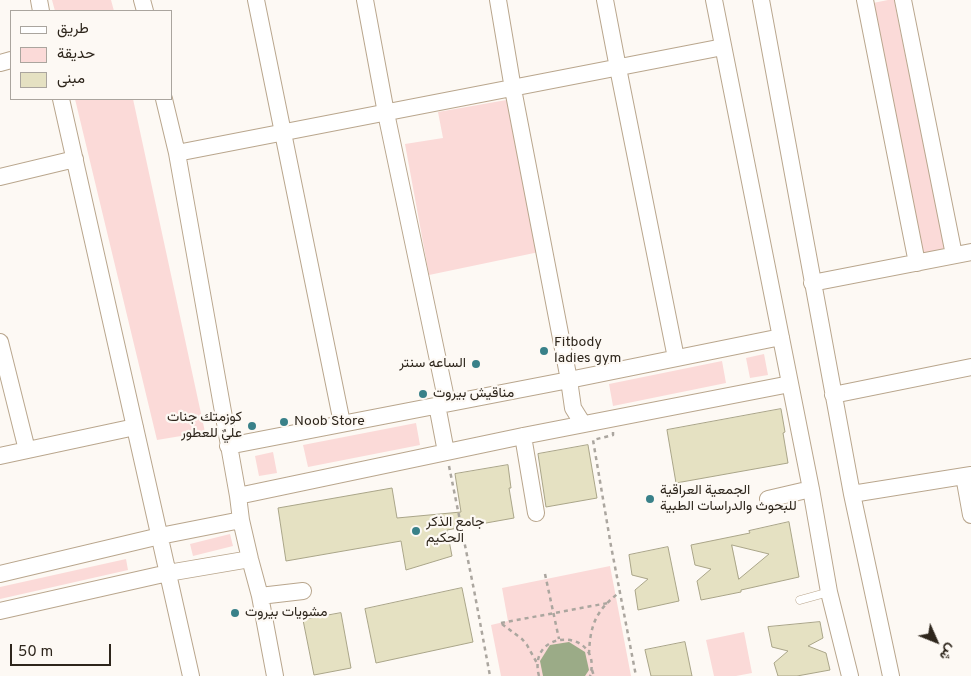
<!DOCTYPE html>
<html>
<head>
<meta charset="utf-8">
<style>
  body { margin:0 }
  #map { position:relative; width:971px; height:676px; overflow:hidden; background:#fdf9f4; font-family:Overpass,Vazirmatn,sans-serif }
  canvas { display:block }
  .legend { position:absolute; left:10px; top:10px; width:162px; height:90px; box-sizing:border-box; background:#fdf9f4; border:1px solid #aaa59e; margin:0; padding:6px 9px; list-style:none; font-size:15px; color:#2e261c }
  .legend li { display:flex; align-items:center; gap:10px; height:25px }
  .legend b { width:25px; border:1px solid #aaa59e }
  .north { position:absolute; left:911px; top:616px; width:50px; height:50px; -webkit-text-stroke:4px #fdf9f4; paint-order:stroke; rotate:134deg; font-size:14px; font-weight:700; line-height:20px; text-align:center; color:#2e261c }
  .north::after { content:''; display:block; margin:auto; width:18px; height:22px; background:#2e261c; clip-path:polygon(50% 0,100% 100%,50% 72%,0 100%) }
  .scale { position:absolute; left:10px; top:644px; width:101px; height:22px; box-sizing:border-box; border:2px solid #2e261c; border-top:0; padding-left:6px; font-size:15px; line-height:18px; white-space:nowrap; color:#2e261c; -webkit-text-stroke:4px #fdf9f4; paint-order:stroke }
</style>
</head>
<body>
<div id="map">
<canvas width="971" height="676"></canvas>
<ul class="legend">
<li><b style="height:6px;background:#fff"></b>طريق</li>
<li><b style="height:14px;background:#fbdad8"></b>حديقة</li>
<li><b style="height:14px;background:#e5e1c2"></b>مبنى</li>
</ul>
<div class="north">ش</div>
<div class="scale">50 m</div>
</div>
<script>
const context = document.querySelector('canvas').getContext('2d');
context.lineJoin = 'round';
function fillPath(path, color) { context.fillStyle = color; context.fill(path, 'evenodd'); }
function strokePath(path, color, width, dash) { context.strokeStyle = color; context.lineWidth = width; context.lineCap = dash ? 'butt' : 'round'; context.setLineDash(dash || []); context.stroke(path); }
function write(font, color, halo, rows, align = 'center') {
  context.font = font + ' Overpass,Vazirmatn,sans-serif'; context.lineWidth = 4.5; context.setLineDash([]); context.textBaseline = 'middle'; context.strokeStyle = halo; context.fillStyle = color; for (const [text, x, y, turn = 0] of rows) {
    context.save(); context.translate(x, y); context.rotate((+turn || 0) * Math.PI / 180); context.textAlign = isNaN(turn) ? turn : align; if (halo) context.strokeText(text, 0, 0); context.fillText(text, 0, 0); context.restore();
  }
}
fillPath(new Path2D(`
  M52 0H111L114 11H55Z
  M888 0H894L945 251 924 256 873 3Z
  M75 99H133L205 432 157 440Z
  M512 99 539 252 429 275 405 144 443 138 438 112Z
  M764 354 768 375 750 378 746 358Z
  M722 361 726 383 613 406 609 384Z
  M416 423 420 445 308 467 303 445Z
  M273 452 277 473 259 476 255 456Z
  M230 534 233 546 193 556 190 544Z
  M126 559 128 570 0 599V587Z
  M610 566 631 676H501L491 625 508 621 502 588Z
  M744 632 752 673 736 676H714L706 640Z`), '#fbdad8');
fillPath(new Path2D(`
  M569 642 585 652 589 670 585 676H543L540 661 550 645Z`), '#9bab87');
const building = new Path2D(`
  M781 409 785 432 783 433 788 463 676 483 667 430Z
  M588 445 597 498 546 507 538 454Z
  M508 465 511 488H509L514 518 447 530 452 556 406 570 401 541 286 561 278 508 392 488 397 518 461 512 455 474Z
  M789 522 799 577 741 590V592L701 600 697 581 711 569 695 565 691 545 750 533 749 531ZM732 545 769 554 739 579Z
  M668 547 679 601 638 610 635 590 648 579 632 575 629 555Z
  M462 588 473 642 376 663 365 609Z
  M341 613 351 668 314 675 303 620Z
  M820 622 823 638 808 646 826 653 830 670 797 676H778L774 663 788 651 772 647 768 627Z
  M685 642 692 676H651L645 650Z`);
fillPath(building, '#e5e1c2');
strokePath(building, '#aaa588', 1);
const lane = new Path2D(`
  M800 600 829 592`);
const street = new Path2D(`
  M39 0 41 11
  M142 0 145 11
  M256 0 342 423
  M365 0 386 113 447 403
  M498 0 513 89 569 380 573 408 583 424
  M605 0 618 68 676 358
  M714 0 811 489 829 592 850 676
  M761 0 852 494 891 676
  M865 0 917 263
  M903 0 954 255
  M0 63 11 60
  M61 99 191 676
  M164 99 177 153 238 496 241 520 250 559 260 596 275 676
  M177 153 723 47
  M0 177 75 159
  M812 283 971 252
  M0 342 27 450
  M833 395 971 367
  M437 405 446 452
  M523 436 536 513
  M228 446 569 380 781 337
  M0 456 135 427
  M964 476 971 515
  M852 494 971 475
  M238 496 523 436 790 384
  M768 499 811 489
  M0 574 160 536 241 520
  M260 596 303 591
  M0 611 168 573 250 559`);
strokePath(lane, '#b9a68d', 9);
strokePath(street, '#b9a68d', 18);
strokePath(new Path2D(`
  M613 432V435L593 440 611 546 636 676
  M449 466 474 590 490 676
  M545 574 559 639
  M501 623 608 603
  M502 624 522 639 527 645 537 663
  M589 654C590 625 596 610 620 592
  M592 670 594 676
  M539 676C526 627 604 628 590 676`), '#aba69f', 2.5, [4, 4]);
strokePath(lane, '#fff', 8);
strokePath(street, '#fff', 16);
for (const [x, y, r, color] of [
  [544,351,5,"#398189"],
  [476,364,5,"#398189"],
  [423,394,5,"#398189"],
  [284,422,5,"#398189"],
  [252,426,5,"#398189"],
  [650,499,5,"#398189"],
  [416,531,5,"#398189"],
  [235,613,5,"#398189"]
]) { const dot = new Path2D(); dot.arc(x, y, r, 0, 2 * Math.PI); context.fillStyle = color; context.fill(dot); strokePath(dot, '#fdf9f4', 2); }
write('14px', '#2e261c', '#fdf9f4', [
  ["Fitbody",554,343],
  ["ladies gym",554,359],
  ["الساعه سنتر",466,364,"right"],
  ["مناقيش بيروت",433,394],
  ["كوزمتك جنات",242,418,"right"],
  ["عليٌ للعطور",242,434,"right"],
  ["Noob Store",294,422],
  ["الجمعية العراقية",660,491],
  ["للبحوث والدراسات الطبية",660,507],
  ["جامع الذكر",426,523],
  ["الحكيم",426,539],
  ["مشويات بيروت",245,613]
], 'left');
</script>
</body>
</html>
